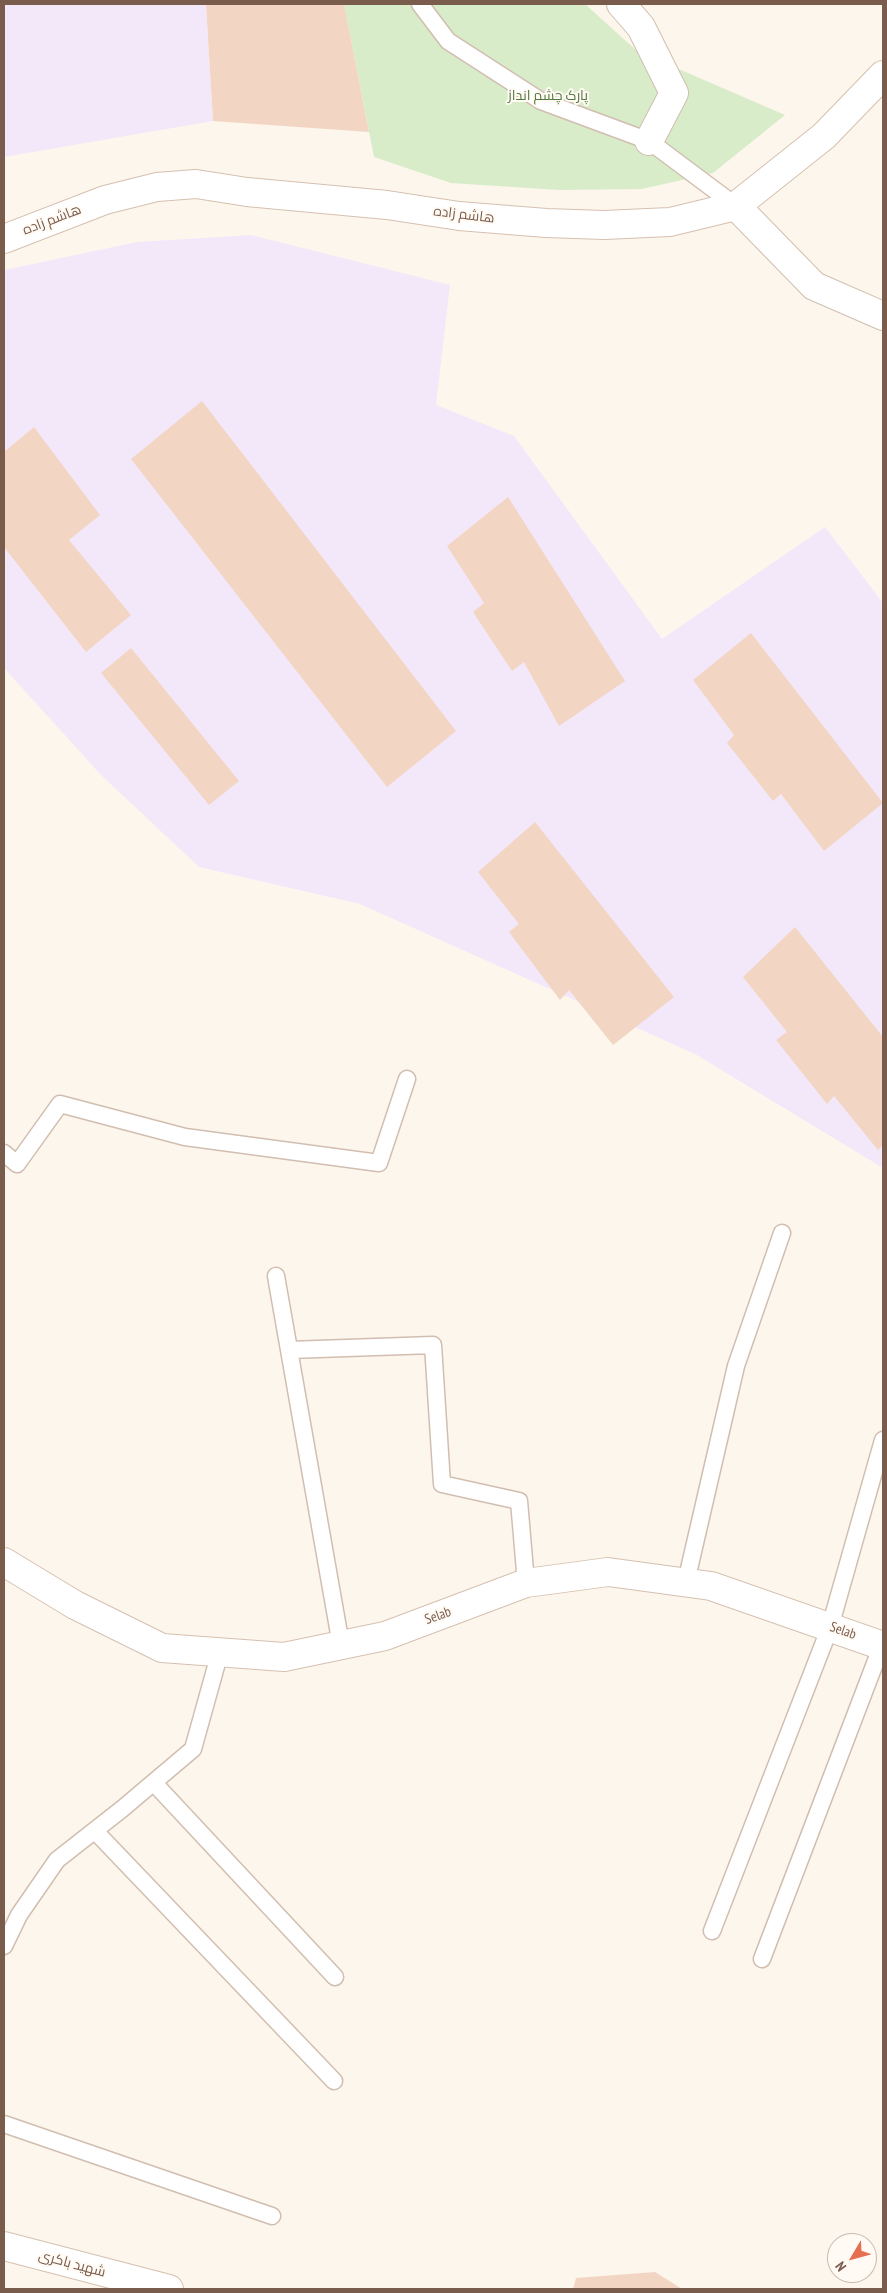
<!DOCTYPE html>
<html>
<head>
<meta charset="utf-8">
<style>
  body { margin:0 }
  #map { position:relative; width:887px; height:2293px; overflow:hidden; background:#fdf6ec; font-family:"PT Sans Narrow",sans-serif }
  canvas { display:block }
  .frame { position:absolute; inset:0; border:5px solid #7a5c4d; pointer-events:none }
  .north { position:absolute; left:827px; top:2233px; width:50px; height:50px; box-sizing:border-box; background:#fffaf3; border:1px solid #cabbb1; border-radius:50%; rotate:233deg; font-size:14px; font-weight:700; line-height:20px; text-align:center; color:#7a5c4d }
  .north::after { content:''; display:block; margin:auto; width:18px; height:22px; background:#e76f51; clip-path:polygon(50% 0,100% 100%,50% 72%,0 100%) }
</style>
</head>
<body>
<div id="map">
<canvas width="887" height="2293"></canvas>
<div class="frame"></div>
<div class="north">N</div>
</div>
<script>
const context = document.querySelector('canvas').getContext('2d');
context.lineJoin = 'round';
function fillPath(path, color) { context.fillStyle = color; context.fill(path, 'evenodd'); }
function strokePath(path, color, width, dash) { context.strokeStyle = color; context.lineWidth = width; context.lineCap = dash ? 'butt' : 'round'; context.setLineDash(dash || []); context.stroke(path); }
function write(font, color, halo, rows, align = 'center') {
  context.font = font + ' "PT Sans Narrow",Cairo,sans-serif'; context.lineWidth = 4; context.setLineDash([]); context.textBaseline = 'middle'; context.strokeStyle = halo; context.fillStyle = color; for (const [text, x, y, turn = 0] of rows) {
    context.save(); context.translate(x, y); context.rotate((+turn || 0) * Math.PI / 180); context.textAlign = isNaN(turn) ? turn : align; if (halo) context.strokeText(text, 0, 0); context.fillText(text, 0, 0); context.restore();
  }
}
fillPath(new Path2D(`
  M4 4H206L213 121 4 157Z
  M251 235 450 285 436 405 514 436 662 639 825 527 883 603V1168L695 1054 360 904 199 867 101 775 4 668V270L137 242Z`), '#f3e8fa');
fillPath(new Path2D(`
  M344 4H585L637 51 785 115 713 173 642 189 559 190 451 183 374 157Z`), '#d8ecc9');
fillPath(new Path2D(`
  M206 4H344L369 132 213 121Z
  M202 401 456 731 387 787 131 459Z
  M34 427 100 515 69 540 131 615 86 652 4 547V452Z
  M508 497 625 681 559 726 524 662 512 671 473 612 484 603 447 546Z
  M751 633 883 803 824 851 781 794 773 801 727 743 734 735 693 680Z
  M131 648 239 781 209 805 101 673Z
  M535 822 674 997 613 1045 569 990 560 1000 509 932 519 924 478 872Z
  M795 927 883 1037V1145L878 1150 834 1096 827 1104 776 1040 787 1032 743 977Z
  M655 2272 682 2289H573L576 2278Z`), '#f3d5c3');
const lane = new Path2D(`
  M420 4 448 41 541 101 649 141 736 206
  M4 1153 17 1164 60 1104 185 1137 379 1163 407 1079
  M276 1276 341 1645
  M289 1350 433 1345 442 1484 519 1501 526 1583
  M686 1582 736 1366 782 1233
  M154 1783 335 1977
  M95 1831 334 2081
  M712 1931 830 1627 883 1440
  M4 1946 19 1915 57 1860 122 1809 193 1749 220 1652
  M762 1959 882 1645
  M4 2124 272 2216`);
const street = new Path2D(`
  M621 4 641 27 674 93 649 141
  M736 206 814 286 883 316`);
const secondary = new Path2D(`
  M4 239 105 200 157 187 196 184 247 192 387 205 459 216 546 223 604 225 670 222 736 206 824 136 883 75
  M4 1562 75 1605 162 1648 284 1657 385 1636 526 1583 608 1572 711 1586 883 1646
  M4 2246 169 2289`);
strokePath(lane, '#d1beb0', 19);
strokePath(street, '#d1beb0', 30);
strokePath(secondary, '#d6c0b0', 30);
strokePath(lane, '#fff', 16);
strokePath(street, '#fff', 28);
strokePath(secondary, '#fff', 28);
write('14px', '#537a41', '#fffaf3', [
  ["پارک چشم انداز",548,96]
]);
write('14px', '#7a5c4d', '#fffaf3', [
  ["هاشم زاده",464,215,7],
  ["هاشم زاده",52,220,-21],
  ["Selab",438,1616,-20],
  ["Selab",843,1631,19],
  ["شهید باکری",72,2264,15]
]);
</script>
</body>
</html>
